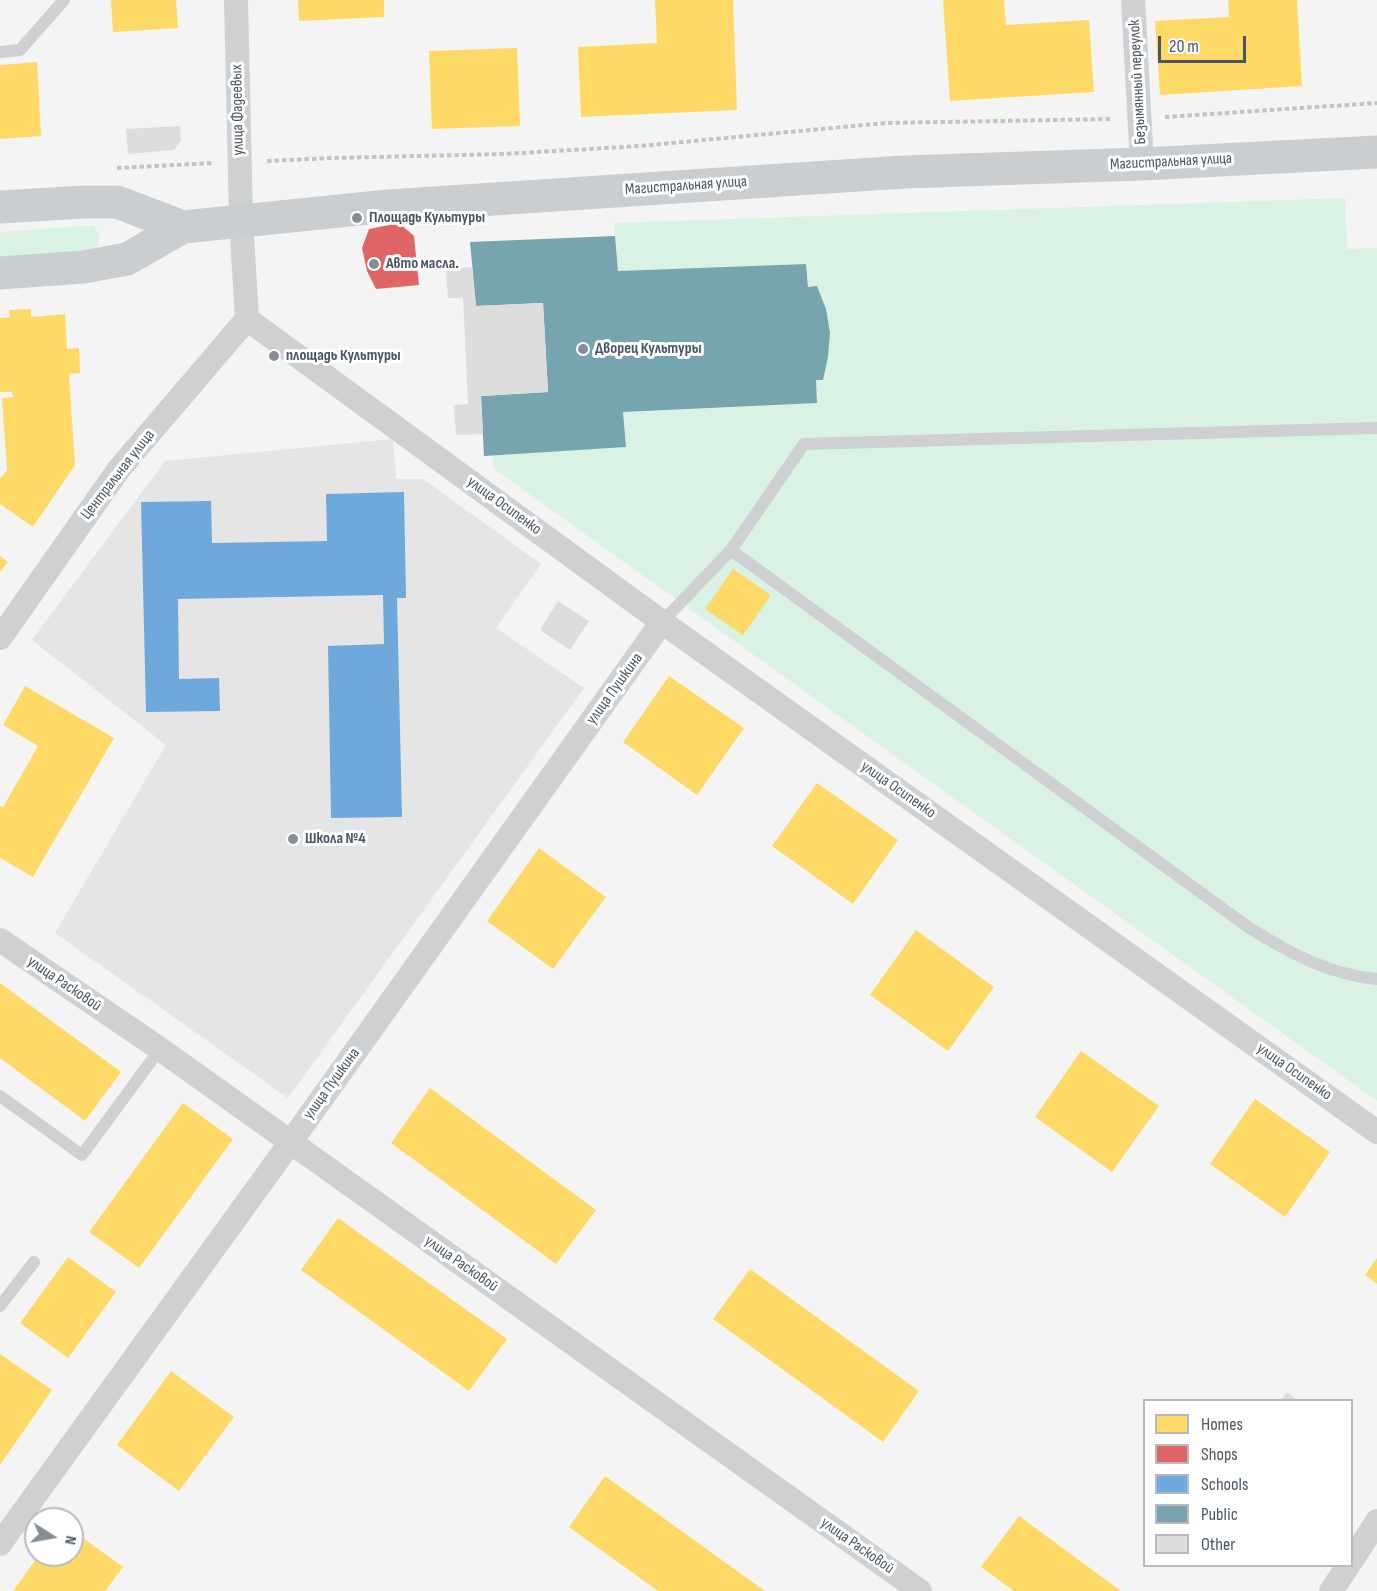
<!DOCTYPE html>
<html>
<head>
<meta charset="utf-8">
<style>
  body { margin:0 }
  #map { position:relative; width:1377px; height:1591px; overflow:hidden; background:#f4f4f4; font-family:"Sofia Sans Condensed",sans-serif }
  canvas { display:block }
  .legend { position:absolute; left:1143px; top:1399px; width:210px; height:168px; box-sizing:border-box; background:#fff; border:2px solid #b7bbc0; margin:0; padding:8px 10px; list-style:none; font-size:18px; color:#4a5661 }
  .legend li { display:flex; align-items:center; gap:12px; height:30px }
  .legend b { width:30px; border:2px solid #b7bbc0 }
  .north { position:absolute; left:24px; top:1507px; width:60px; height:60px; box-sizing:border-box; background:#fff; border:2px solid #b7bbc0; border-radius:50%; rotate:101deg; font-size:16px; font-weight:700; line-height:24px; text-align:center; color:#4a5661 }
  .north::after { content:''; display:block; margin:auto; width:21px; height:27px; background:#868d94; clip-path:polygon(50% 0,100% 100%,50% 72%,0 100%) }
  .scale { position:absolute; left:1158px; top:36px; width:88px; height:27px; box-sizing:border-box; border:3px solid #4a5661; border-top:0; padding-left:8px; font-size:18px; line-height:21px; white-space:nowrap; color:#4a5661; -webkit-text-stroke:4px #fff; paint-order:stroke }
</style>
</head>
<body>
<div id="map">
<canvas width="1377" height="1591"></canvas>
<ul class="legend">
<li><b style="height:16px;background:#ffd966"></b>Homes</li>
<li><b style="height:16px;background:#e06666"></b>Shops</li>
<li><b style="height:16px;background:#6fa8dc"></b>Schools</li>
<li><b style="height:16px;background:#76a5af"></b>Public</li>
<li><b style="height:16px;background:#ddddde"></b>Other</li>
</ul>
<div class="north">N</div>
<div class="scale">20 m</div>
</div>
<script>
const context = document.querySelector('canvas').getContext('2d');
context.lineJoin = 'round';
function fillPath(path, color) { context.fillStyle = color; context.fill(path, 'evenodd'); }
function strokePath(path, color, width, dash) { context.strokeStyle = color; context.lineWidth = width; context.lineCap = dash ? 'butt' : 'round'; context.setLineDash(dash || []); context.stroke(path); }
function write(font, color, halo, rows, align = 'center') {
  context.font = font + ' "Sofia Sans Condensed",sans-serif'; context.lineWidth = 6; context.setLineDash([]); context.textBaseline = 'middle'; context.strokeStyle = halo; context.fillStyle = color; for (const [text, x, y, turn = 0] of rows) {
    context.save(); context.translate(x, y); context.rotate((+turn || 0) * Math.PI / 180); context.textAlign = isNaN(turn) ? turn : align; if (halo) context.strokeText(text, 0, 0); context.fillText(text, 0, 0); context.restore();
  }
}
fillPath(new Path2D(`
  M393 439 396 479H423L541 564 496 628 584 688 288 1098 55 933 166 745 32 640 165 461Z`), '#e6e5e6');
fillPath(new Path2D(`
  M1345 198 1347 249 1377 248V1101L494 469 492 455 626 447 623 412 817 403 816 380H823L817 286 808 287 806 264 618 271 614 223Z
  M94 225 100 236 97 251 0 258V232Z`), '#d9f2e3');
fillPath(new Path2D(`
  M111 0H176L178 28 113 32Z
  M298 0H384V17L299 21Z
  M655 0H733L737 110 581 117 578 47 657 43Z
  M943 0H1004L1006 25 1089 20 1094 92 950 101Z
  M1228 0H1297L1302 86 1160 95 1155 21 1229 17Z
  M517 48 520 126 432 129 429 51Z
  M37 62 41 136 0 139V65Z
  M31 309V317L65 314 67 349 79 348 80 373 69 374 75 465 33 527 0 504V479L7 470 2 398 13 397 12 392H0V318L10 317 9 310Z
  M0 556 8 562 0 572Z
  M733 569 771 595 743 635 705 609Z
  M669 676 744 728 697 795 623 742Z
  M25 686 114 738 33 877 0 858V806L3 807 38 746 3 725Z
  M817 783 898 840 853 904 772 846Z
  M539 848 606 897 553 969 487 921Z
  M916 930 994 987 948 1051 870 995Z
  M0 983 121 1072 85 1121 0 1058Z
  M1081 1051 1159 1106 1112 1172 1035 1117Z
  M430 1088 596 1210 556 1264 391 1143Z
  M1255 1099 1330 1152 1285 1217 1210 1164Z
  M183 1103 233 1139 139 1268 89 1232Z
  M338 1218 507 1339 469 1391 301 1270Z
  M68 1257 116 1292 68 1358 20 1323Z
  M1377 1258V1284L1365 1275Z
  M750 1269 919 1391 883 1442 713 1319Z
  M0 1354 52 1390 0 1465Z
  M171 1371 234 1417 179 1491 117 1445Z
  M605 1476 765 1591H658L569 1527Z
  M1019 1516 1121 1591H1014L981 1567Z
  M72 1530 123 1567 105 1591H13L39 1555H72Z`), '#ffd966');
fillPath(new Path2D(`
  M399 223 414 236 419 285 376 289 367 271 362 248 369 229Z`), '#e06666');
fillPath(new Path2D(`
  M404 492 406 598H397L402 817 331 818 328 646 384 644 383 595 178 599 179 679 219 678 220 711 146 712 141 502 211 501 212 543 327 541 326 494Z`), '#6fa8dc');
fillPath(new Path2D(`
  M615 236 618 271 806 264 808 287 817 286 826 309 830 333 828 357 823 380H816L817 403 623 412 626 447 484 456 481 396 548 392 543 303 476 306 470 242Z`), '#76a5af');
fillPath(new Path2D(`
  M180 126 181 141 174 150 128 154 126 129Z
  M472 267 476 306 543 303 548 392 481 396 483 434 456 435 454 405 468 404 463 298H448L446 269Z
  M558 601 589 621 570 650 540 630Z
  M1287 1392 1298 1400H1281Z`), '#ddddde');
strokePath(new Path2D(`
  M1165 117 1377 103
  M267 161 333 158 503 154 640 146 885 123 1113 119
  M117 168 214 163`), '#bcc7c4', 4, [4.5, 3]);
strokePath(new Path2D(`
  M0 52 20 50 64 0
  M731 550 1248 927C1288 952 1329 975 1377 979
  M662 622 731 550 804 444 1377 428
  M0 1096 82 1155 160 1049
  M0 1306 34 1262`), '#ced0d2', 12);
strokePath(new Path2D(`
  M236 0 241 220 247 319 662 622 1377 1132
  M1133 0 1142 164
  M0 638 119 469 247 319
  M0 940 160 1049 920 1591
  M0 1544 290 1143 662 622
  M1352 1560 1377 1521
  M1331 1591 1348 1566`), '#ced0d2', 24);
strokePath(new Path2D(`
  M0 207 83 202H117L183 227 388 206 904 172 1142 164 1377 152
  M0 273 84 267 127 259 183 227`), '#caced1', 33);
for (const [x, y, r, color] of [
  [357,218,6,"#868d94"],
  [374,264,6,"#868d94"],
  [583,349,6,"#868d94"],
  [274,356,6,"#868d94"],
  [293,839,6,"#868d94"]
]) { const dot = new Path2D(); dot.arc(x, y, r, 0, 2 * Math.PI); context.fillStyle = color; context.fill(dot); strokePath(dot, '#fff', 2); }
write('16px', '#4a5661', '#fff', [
  ["Безымянный переулок",1138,82,-93],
  ["улица Фадеевых",238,110,-91],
  ["Магистральная улица",1171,162,-3],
  ["Магистральная улица",686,186,-4],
  ["Центральная улица",118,475,-52],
  ["улица Осипенко",504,506,36],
  ["улица Пушкина",615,689,-54],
  ["улица Осипенко",898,790,35],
  ["улица Расковой",64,984,34],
  ["улица Осипенко",1294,1072,35],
  ["улица Пушкина",332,1084,-54],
  ["улица Расковой",461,1264,35],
  ["улица Расковой",857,1546,35]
]);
write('bold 16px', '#4a5661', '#fff', [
  ["Площадь Культуры",369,218],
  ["Авто масла.",386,264],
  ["Дворец Культуры",595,349],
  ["площадь Культуры",286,356],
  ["Школа №4",305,839]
], 'left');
</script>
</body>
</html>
